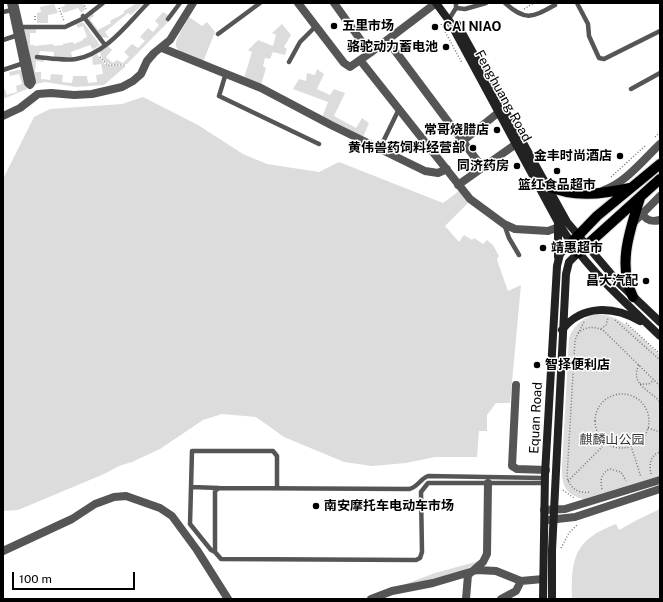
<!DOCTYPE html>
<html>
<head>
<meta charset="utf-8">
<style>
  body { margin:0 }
  #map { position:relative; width:663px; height:602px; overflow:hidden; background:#fff; font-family:"Public Sans",sans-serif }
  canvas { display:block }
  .frame { position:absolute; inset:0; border:4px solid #000; pointer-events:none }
  .scale { position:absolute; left:12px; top:572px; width:123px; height:18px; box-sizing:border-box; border:2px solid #000; border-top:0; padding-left:5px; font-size:12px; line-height:14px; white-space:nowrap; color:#000; -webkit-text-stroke:3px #fff; paint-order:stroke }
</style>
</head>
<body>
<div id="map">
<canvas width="663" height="602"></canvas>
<div class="frame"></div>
<div class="scale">100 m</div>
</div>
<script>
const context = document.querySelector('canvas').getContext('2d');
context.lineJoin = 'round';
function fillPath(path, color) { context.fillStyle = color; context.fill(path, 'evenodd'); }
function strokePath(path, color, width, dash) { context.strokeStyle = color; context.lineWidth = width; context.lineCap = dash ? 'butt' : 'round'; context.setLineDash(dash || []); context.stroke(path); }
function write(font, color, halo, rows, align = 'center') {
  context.font = font + ' "Public Sans","Noto Sans SC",sans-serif'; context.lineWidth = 3; context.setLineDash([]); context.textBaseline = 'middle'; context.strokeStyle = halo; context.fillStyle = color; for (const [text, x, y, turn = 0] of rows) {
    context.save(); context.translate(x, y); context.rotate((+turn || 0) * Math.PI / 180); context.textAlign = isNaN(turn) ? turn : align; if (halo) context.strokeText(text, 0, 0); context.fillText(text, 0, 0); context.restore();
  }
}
fillPath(new Path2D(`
  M64 3H83L85 10 81 13 78 8 63 13 61 7 65 6Z
  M137 3H144L131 15 128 13 105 32 109 38 101 37 88 19 93 13 94 16 90 19 98 30 111 23 110 21 115 18H116L124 13V11Z
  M54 4 58 13 48 15V23H37V13L41 12 40 7Z
  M163 12 168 15 166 20H170L127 64C114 64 103 68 100 52L108 46 112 50 106 57 113 63 117 60 123 63 129 57 124 52 132 44 138 48 145 41 140 37 148 28 153 32 159 25 155 21Z
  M189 17 202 26 207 22 215 32 203 62C168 47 171 49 189 17Z
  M83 22 100 45 93 50 90 45 71 52 72 57H54V52L40 51 39 55 35 59 44 60V62L36 61 35 72H41V79L50 80 51 74 63 75 62 82 72 83 73 76H87L88 83 97 82 96 75 103 74 101 64 93 65 92 57 97 54 105 65 126 66 104 85 76 87 45 82 36 84 24 29H36V33H30V45H34V46L53 44 54 46 63 45V44L73 42 74 44 83 40V39L87 37 83 26 78 28 76 24Z
  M282 24 291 35 284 47 287 49 285 55 273 52 270 59 265 58 263 66 266 68 261 85 244 78 252 52 248 50 258 40 273 46 276 35 272 33Z
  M317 69 324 74 317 89 330 95 334 89 345 93 334 116 356 128 362 118 369 123 363 137 322 118 328 102 293 89 299 79 306 81 307 73 315 75Z
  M17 70H22L27 89 3 99V90L5 89 7 95 17 92 16 86 22 84 19 74 10 76 9 72Z
  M143 97 198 125 243 154 267 164 319 172 339 162 443 203 459 191 469 202 445 226 459 242 464 235 472 240 474 238 483 244 487 240 493 245 499 256 497 259 498 263 508 291 521 285 510 403H496L487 415V431H479L477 457H435L406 463 372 466 344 462 284 437 256 417 222 414 203 420 160 449 132 462 119 466 104 474 18 510 3 511V179L34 117 50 109 122 104Z
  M594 314C621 312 642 339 660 355V476L584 499C565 495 561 484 562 466L569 338C573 326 582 319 594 314Z
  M660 509V599H572C571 558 574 540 616 524L619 530 637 520Z
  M479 561C462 576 423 582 400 586L435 573Z`), '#dcdcdc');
const primary = new Path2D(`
  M548 186C574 198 602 194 630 188
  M571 243 597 216 660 164
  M578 253 660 179
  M633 297C617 265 630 230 640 198`);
strokePath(primary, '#dbdbdb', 12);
strokePath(new Path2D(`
  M83 3 86 9
  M59 8 64 21
  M524 9 534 3
  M35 20V14
  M441 24 462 63
  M100 57 107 65H126
  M655 137 660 132
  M611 177 645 146
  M615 320 660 360
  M584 322 575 340 567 477C570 489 579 494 591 492
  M626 323 660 354
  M601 329 606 325 608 318
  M578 333C586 326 595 326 604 331L660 386
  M639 365C629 384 650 390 660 402
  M640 384H649L654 380
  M595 421a27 27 0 1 1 54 0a27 27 0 1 1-54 0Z
  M648 428 660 432
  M631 446 641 477
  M651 474C649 465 650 455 660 452
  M568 481 606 443
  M602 489C600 480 601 473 610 469L621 472 626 481
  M563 490 574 498
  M561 548 569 533 577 525`), '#777', 1.5, [1, 2]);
strokePath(new Path2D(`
  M505 3C526 22 533 17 555 5
  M577 3 588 24 589 36 599 58 604 59 660 31
  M456 8 465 9 486 3
  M3 12 12 10
  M83 16 105 45
  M451 16 456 8V3
  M168 19 180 3
  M19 27H65L84 18 103 3
  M218 34 260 3
  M3 40 18 35
  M37 57C49 58 63 61 76 59 106 54 128 23 148 3
  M289 62 300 42 316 26
  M3 70 24 63
  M226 73 219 96 319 144
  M631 89 660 73
  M380 148 399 109
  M504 224 509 238 519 255
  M545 478 428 476C420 479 418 487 409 489L219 488 215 491V552L221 559 416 560 420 558 422 552 421 492 428 483H545
  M191 487 219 488
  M215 552 211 550 190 524 192 451H273L277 456V488`), '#555', 4.5);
strokePath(new Path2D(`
  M11 3 28 83 30 85 32 82 14 3
  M298 3 344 63 350 67 370 53 334 3
  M387 40 482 167
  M162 48 261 88 331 125 425 171 438 173 447 169
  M370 53 436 3
  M360 60 470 199 504 224 515 229 548 231 559 227
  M3 116 20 108 38 94 51 93 74 95 92 94 122 87 133 81 141 74 147 61 154 53 170 40 193 3
  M463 141 499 112
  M458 185 516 144
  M604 190C625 183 643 160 660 144
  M642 213C646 221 652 222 660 220
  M633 223 660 196
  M516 385 512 466 517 469 546 470
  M544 510 565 509 660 480
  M548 520 575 517 660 489
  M3 551 72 519 95 504 114 497 126 496 160 508 172 516 197 550 228 599
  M371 599 392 591 433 583 477 570 496 571 521 581 543 579
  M466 599 468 575 483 562 487 554 488 483
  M501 599 516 591 521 581`), '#555', 8);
strokePath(new Path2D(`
  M436 3 450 22 558 222C584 267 623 300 660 336
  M457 24 567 222 618 282 660 322
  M558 257V224
  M562 330C582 304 614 306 640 321
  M543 599 545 474 557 266 560 254 571 243
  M552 599V550L566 274 569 262 578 253`), '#222', 8);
strokePath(primary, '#000', 10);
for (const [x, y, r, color] of [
  [334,26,4,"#000"],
  [435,27,4,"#000"],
  [446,47,4,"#000"],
  [497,130,4,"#000"],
  [473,148,4,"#000"],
  [620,156,4,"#000"],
  [517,166,4,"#000"],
  [557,171,4,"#000"],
  [543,248,4,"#000"],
  [646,281,4,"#000"],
  [537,365,4,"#000"],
  [316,506,4,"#000"]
]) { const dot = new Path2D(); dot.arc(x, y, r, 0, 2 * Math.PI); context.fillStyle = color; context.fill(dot); strokePath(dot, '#fff', 1.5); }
write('bold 13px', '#000', '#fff', [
  ["五里市场",342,26,"left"],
  ["CAI NIAO",443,27,"left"],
  ["骆驼动力蓄电池",438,47],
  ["常哥烧腊店",489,130],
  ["黄伟兽药饲料经营部",465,148],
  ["金丰时尚酒店",612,156],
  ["同济药房",509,166],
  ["篮红食品超市",557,185,"center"],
  ["靖惠超市",551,248,"left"],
  ["昌大汽配",638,281],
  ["智择便利店",545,365,"left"],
  ["南安摩托车电动车市场",324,506,"left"]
], 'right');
write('13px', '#000', '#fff', [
  ["Fenghuang Road",503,96,61],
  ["Equan Road",536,418,-87]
]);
write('13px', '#333', '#fff', [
  ["麒麟山公园",612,440]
]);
</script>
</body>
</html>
